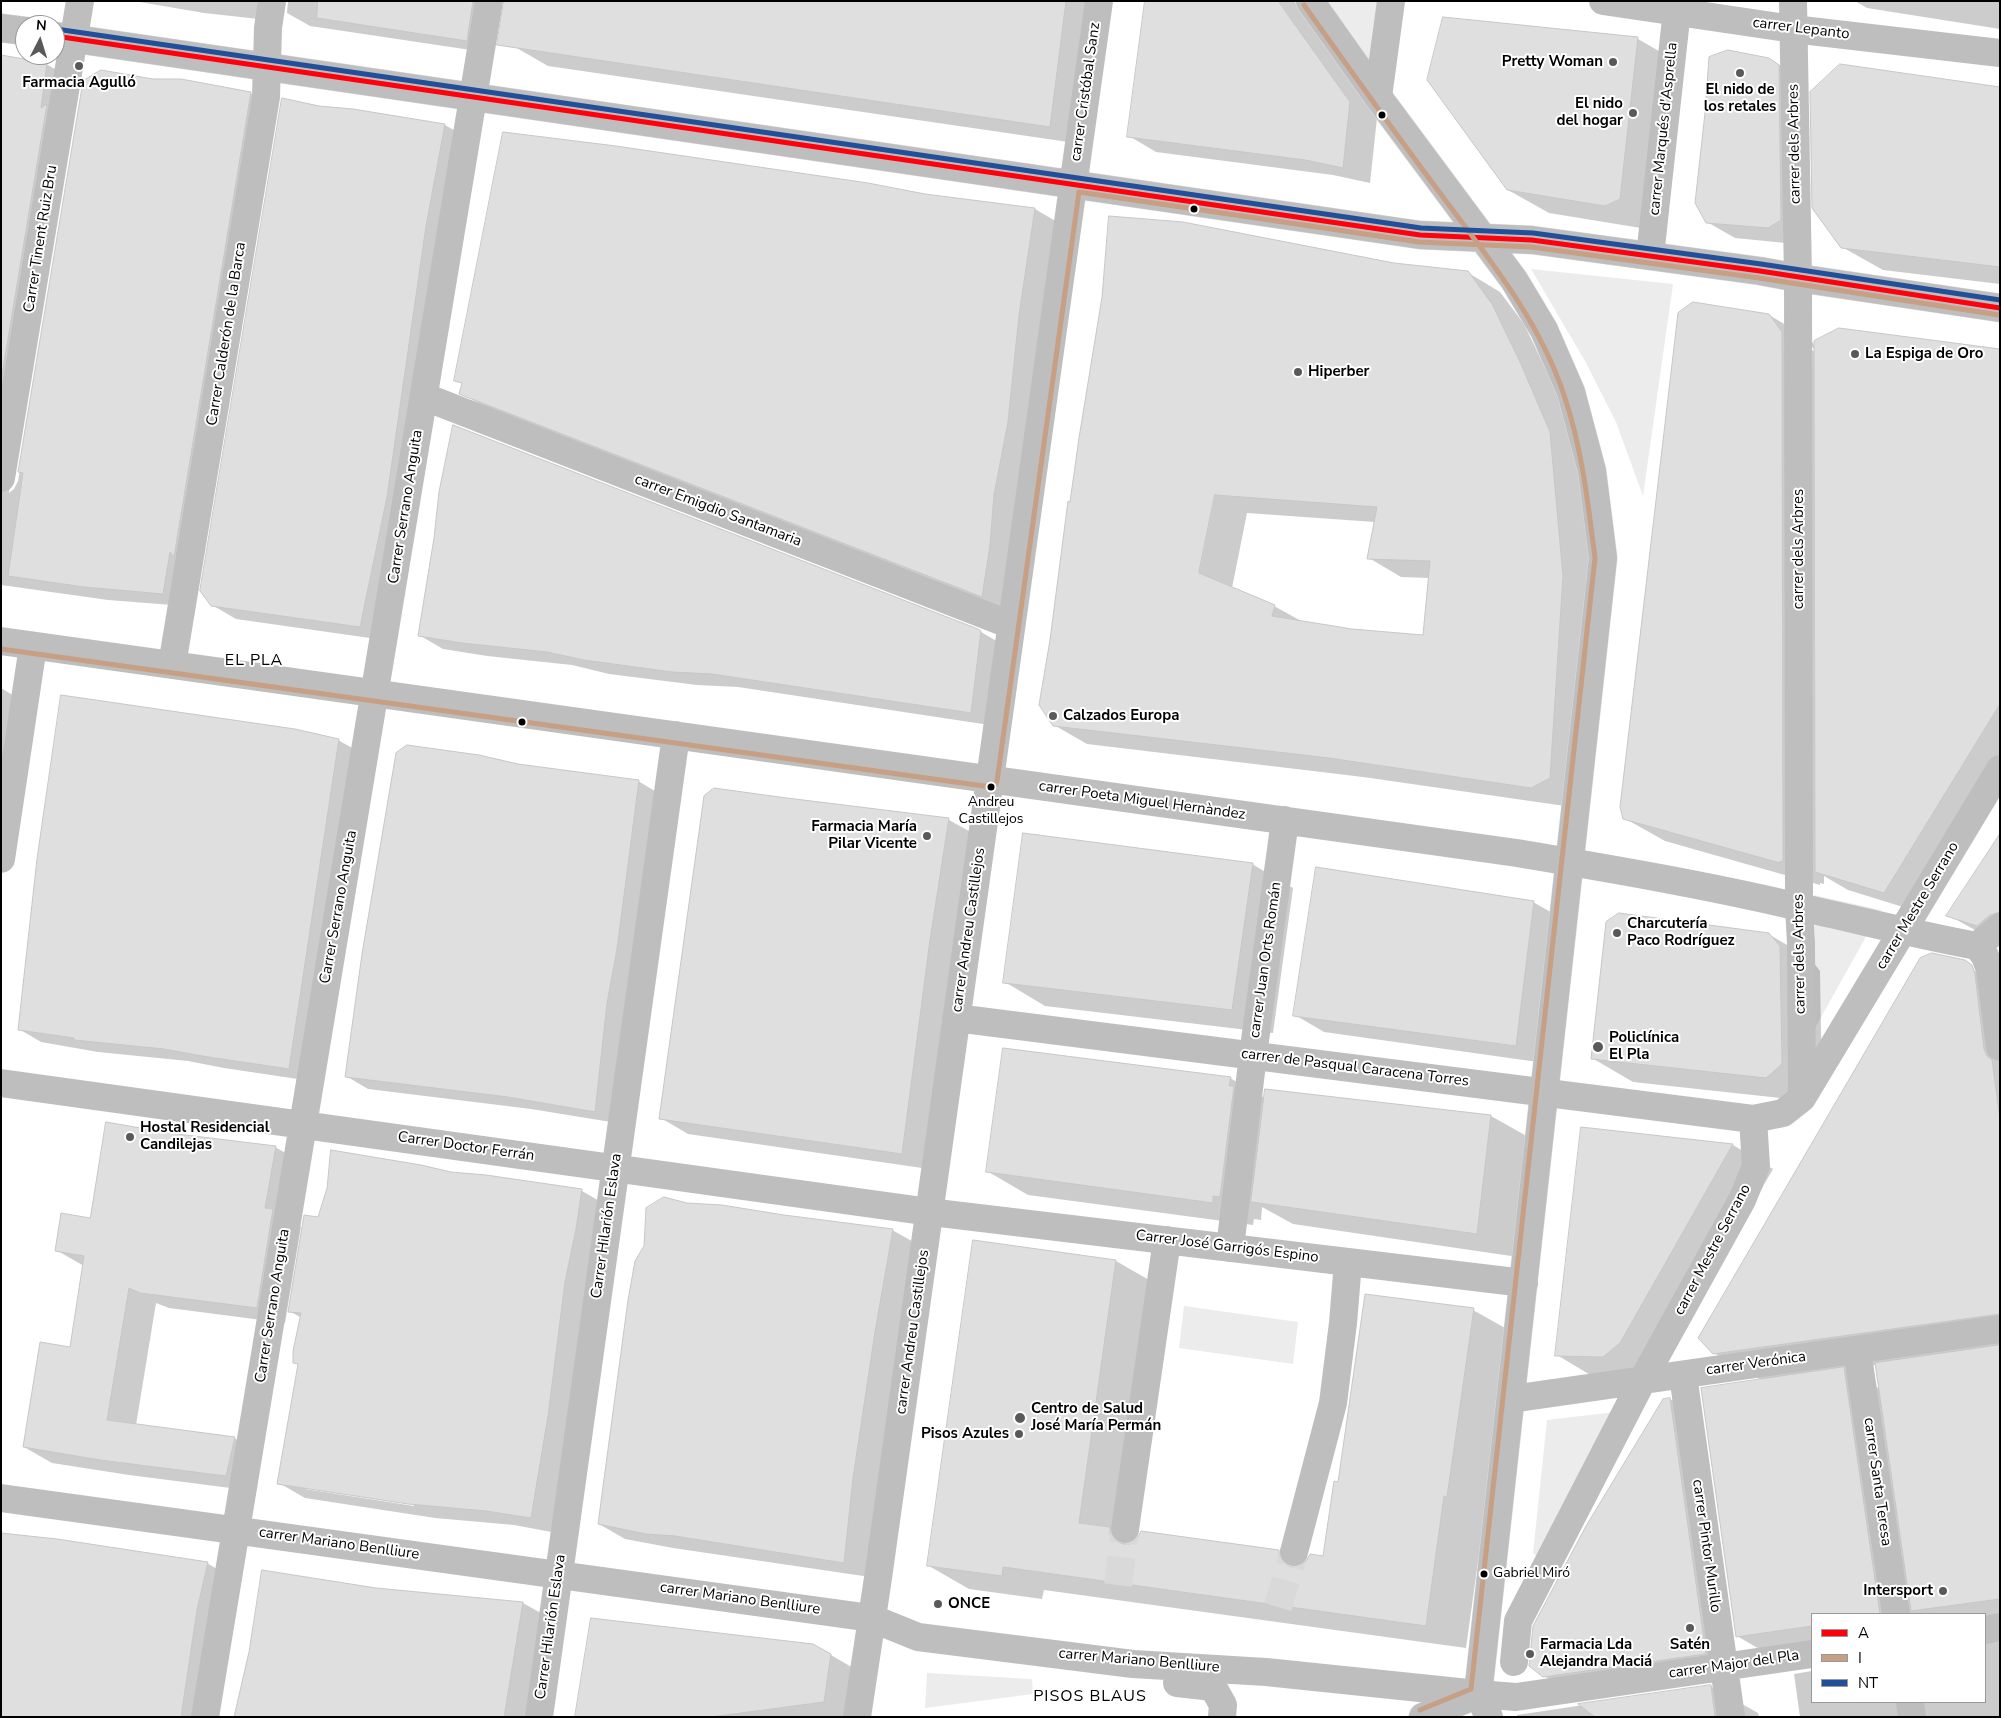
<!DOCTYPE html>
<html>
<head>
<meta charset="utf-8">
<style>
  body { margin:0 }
  #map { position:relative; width:2001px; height:1718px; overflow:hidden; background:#fff; font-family:"Nunito Sans",sans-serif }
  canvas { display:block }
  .frame { position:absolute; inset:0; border:2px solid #000; pointer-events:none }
  .legend { position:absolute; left:1811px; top:1613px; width:175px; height:90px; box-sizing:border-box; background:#fff; border:1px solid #999; margin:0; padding:6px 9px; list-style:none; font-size:15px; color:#000 }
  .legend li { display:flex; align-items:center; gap:10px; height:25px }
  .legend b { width:25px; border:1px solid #999 }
  .north { position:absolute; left:15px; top:15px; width:50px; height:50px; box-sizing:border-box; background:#fff; border:1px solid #999; border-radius:50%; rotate:5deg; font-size:14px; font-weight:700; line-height:20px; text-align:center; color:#000 }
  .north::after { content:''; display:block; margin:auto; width:18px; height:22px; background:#595959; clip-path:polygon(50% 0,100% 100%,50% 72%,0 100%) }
</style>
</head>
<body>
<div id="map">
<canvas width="2001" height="1718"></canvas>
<div class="frame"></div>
<ul class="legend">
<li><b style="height:6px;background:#ff010c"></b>A</li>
<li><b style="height:6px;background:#c69f84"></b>I</li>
<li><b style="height:6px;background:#214f9a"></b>NT</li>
</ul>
<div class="north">N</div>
</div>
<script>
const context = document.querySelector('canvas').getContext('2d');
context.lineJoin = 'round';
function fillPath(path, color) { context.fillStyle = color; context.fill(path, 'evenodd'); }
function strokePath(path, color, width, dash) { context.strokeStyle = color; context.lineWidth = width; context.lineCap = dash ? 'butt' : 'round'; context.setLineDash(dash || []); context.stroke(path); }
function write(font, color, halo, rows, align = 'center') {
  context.font = font + ' "Nunito Sans",sans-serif'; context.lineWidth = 4; context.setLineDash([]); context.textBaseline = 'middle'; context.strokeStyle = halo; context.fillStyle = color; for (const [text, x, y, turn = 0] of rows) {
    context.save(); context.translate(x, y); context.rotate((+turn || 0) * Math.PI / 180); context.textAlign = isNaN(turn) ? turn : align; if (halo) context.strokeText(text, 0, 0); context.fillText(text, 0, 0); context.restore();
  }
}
fillPath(new Path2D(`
  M1310 1H1391L1378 97Z
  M1531 269 1673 284 1643 496 1616 422 1585 361Z
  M1814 895 1881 910 1815 1028Z
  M1184 1306 1298 1322 1293 1364 1179 1348Z
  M1623 1411 1545 1563 1533 1553 1547 1420Z
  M927 1673 1032 1679 1033 1694 925 1708Z`), '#ececec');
fillPath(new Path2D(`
  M134 1H286L282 4 277 21 204 13Z
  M288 1H493L484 52 310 26 287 13Z
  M524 1H1101L1082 144 548 66 515 47Z
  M1146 1H1294L1377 118 1370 183 1333 175 1156 152 1129 136Z
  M1855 1H2000V29L1867 8Z
  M1638 39 1678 62 1647 229 1549 213 1508 190Z
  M1 56 46 64 69 77 70 118 9 493 14 489 18 481 84 82 153 80 250 93 273 106 185 606 108 600 1 585Z
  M1769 59 1797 75 1796 244 1735 238 1707 222Z
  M2000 89V284L1883 270 1842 247Z
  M319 107 445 125 468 138 384 640 236 619 212 605Z
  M925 195 1035 209 1064 226 1012 613 490 410 461 393 463 384 456 380Z
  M1393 264 1467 272 1500 292 1524 324 1552 382 1582 452 1595 595 1565 806 1363 777 1087 744 1054 725 1041 705ZM1247 513 1375 522 1369 558 1401 577 1429 578 1424 637 1352 630 1303 622 1274 606 1232 588Z
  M1769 315 1810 339 1815 346 1839 329 2000 350V775L1916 911 1848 890 1824 876V884L1820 883V885L1665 841 1624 818ZM1787 333 1815 349V352L1786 335Z
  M454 426 981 632 1005 646 996 726 738 687 697 685 609 674 572 665 487 656 443 649 419 635Z
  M1 688 21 700 1 850Z
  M338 740 361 753 311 1081 224 1068 188 1061 98 1052 41 1042 19 1029Z
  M518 765 638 781 660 794 617 1123 531 1109 368 1089 346 1076Z
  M779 799 949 820 976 835 929 1169 688 1134 661 1118Z
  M2000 834V944L1948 915Z
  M1252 864 1293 888 1273 1033 1045 1006 1005 982Z
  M1533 902 1563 919 1545 1063 1324 1032 1295 1015Z
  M1768 934 1810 958 1820 971 1822 1088 1808 1101 1633 1082 1592 1058Z
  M1973 970 2000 985V1717H1800L1794 1674 1812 1671V1702H1985V1614H1812V1660L1785 1664 1737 1636 1761 1380 1714 1353ZM1876 1365 1880 1389 1845 1369Z
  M1230 1078 1265 1098 1491 1116 1532 1139 1518 1257 1293 1224 1262 1207 1261 1220 1254 1219 1253 1225 1028 1195 987 1171Z
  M1582 1128 1733 1145 1773 1169 1660 1366 1597 1379 1557 1355Z
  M169 1134 275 1147 303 1163 293 1222 301 1227 285 1323 169 1308 156 1303 136 1425 234 1438 262 1454 254 1491 129 1475 52 1463 24 1447 71 1349 84 1266 56 1250 91 1220Z
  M451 1174 486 1177 582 1191 608 1206 557 1533 514 1525 435 1518 305 1498 279 1483 299 1365 294 1362 302 1318 289 1311 318 1218ZM305 1487 414 1504V1506L305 1489Z
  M686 1205 892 1230 919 1245 870 1577 673 1548 625 1539 599 1524Z
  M1116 1261 1156 1284 1121 1535 1134 1542 1278 1551 1304 1565 1324 1558 1473 1310 1514 1333 1484 1519 1466 1648 1044 1590 1042 1599 969 1589 929 1566Z
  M1670 1399 1693 1412 1729 1666 1568 1690 1544 1676 1664 1400Z
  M207 1563 232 1578 208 1717H1Z
  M376 1589 523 1603 548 1617 531 1717H236Z
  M831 1655 872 1679 866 1717H577Z
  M1710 1686 1758 1713 1759 1717H1517V1715Z`), '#0003');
const building = new Path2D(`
  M318 1H473L467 41 317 18Z
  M504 1H1066L1050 127 497 45Z
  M1145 1H1278L1350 102 1343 168 1305 160 1127 137Z
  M1443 17 1638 37 1620 199 1605 206 1507 190 1427 80Z
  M1728 50 1769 58 1779 65 1781 220 1768 228 1706 223 1695 203 1705 113 1709 57Z
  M1 55 47 63 41 108 47 104 1 381Z
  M1840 64 2000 87V267L1841 248 1812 208 1810 92Z
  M101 70 153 79H181L251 92 174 557 170 552 163 594 84 587 8 576 23 473 18 472 83 81Z
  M282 98 319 106 353 109 445 124 426 226 387 497 360 627 211 606 200 591Z
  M503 132 616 146 868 183 925 194 1035 208 1019 315 1008 422 994 495 990 545 982 597 459 394 462 383 454 381Z
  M1109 216 1183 222 1394 263 1468 271 1492 304 1520 362 1550 432 1563 576 1550 778 1531 788 1329 758 1053 726 1039 705 1050 640 1068 501 1070 502 1079 438 1102 297ZM1215 495 1377 507 1367 559 1430 561 1423 635 1352 629 1272 616 1275 605 1199 573Z
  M1693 302 1769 314 1782 332 1783 862 1780 861V863L1623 819 1620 807 1678 313Z
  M1839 328 2000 349V704L1884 893 1815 872 1814 341Z
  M453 425 978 629 981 631 971 713 712 674 672 672 584 660 547 652 462 643 418 636 434 538 439 492Z
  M61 695 295 729 339 739 289 1069 202 1056 164 1049 74 1040V1038L18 1030 37 859Z
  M407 745 479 755 518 764 639 780 617 949 607 1003 595 1112 508 1097 345 1077 362 954 396 753Z
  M714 788 779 797 949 818 930 940 902 1154 659 1119 704 796Z
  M1023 833 1253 863 1232 1010 1003 983Z
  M2000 834V912L1990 915 1977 926 1946 916Z
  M1316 867 1534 901 1516 1046 1293 1016Z
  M1619 913 1769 933 1780 946 1782 1064 1766 1078 1591 1059 1606 922Z
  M1932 953 1965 960 1972 965 1975 974 1984 1049 1987 1056 1992 1060 2000 1119V1314L1713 1354 1698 1338 1920 958Z
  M1003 1048 1231 1077 1229 1086H1234L1220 1197 1213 1196V1203L986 1172Z
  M1265 1089 1491 1115 1477 1234 1251 1202Z
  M106 1122 169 1133 276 1146 265 1208 273 1209 257 1308 140 1293 129 1288 107 1420 235 1437 226 1476 100 1460 23 1447 40 1342 70 1347 84 1256 55 1251 61 1213 90 1218Z
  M1581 1127 1733 1144 1620 1343 1603 1357 1555 1356Z
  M331 1150 421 1165 451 1172 486 1175 582 1189 576 1229 565 1282 548 1416 531 1518 486 1511 408 1504 277 1484 298 1364 293 1363V1351L301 1313 288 1312 304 1215 318 1217 327 1188Z
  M664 1197 687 1203 722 1205 784 1215 893 1229 875 1332 853 1478 844 1563 675 1536 646 1534 598 1524 628 1300 635 1261 644 1246 646 1208Z
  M973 1240 1116 1260 1079 1523 1110 1527V1534L1115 1541 1123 1544H1130L1137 1539 1141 1531 1279 1550V1557L1283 1563 1291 1567H1298L1305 1563 1310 1554 1323 1556 1334 1481 1338 1482 1365 1294 1474 1308 1447 1497 1444 1496 1426 1626 1003 1567 1002 1576 927 1566Z
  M2000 1345V1599L1911 1611 1875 1363Z
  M1844 1367 1880 1614H1812V1626L1736 1637 1701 1388Z
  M1670 1398 1706 1654 1543 1677 1529 1666 1533 1626 1586 1526 1663 1399Z
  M1 1533 57 1539 208 1562 197 1610 181 1717H1Z
  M262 1570 376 1588 523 1602 504 1717H234L249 1652Z
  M591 1618 813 1644 831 1654 824 1702 711 1717H575Z
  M1711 1685 1715 1717H1595L1578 1704Z`);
fillPath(building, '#dfdfdf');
strokePath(building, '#c7c7c7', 1);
strokePath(new Path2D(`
  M1118 1585 1125 1529
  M1278 1607 1294 1552`), '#d9d9d9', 28, [28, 14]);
const major = new Path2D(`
  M1310 1 1378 97 1514 280 1544 330 1571 392 1592 471 1603 558 1478 1694 1423 1717
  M1 28 25 31
  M55 36 1420 235 1532 240 1760 271 1798 278 2000 308`);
strokePath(major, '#dbdbdb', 29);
strokePath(new Path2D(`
  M1603 1 1793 29 2000 53
  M1793 1 1798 278 1799 907 1801 944 1802 1098
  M1378 97 1391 1
  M1650 256 1678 1
  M425 397 1011 625
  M1 478 80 1
  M1 641 1517 853C1612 869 1706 885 1799 907 1859 920 1917 935 1977 946
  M172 665 266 97 268 28 272 1
  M1 859 33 646
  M1977 946 1985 956 1990 970 2000 1047
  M1977 946 2000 927
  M956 1018 1753 1119 1783 1113 1802 1098 2000 769
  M1 1083 930 1212 1524 1283
  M1230 1248 1253 1055 1285 820
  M1857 1350 1896 1614
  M1683 1375 1731 1717
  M1511 1399 2000 1329
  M1 1498 871 1618 918 1637 1133 1664 1266 1672 1478 1694 1516 1697 1812 1654
  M1125 1529 1167 1240
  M1294 1552 1333 1403 1343 1323 1348 1262
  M1985 1630 2000 1627
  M1514 1662 1518 1621 1642 1381 1742 1200 1756 1166 1753 1119
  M1177 1683 1213 1687 1223 1705 1222 1717
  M1478 1694 1489 1717
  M1910 1702 1912 1717
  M205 1717 489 1
  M539 1717 676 735
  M857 1717 878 1578 1099 1`), '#bebebe', 28);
strokePath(major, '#bebebe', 28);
strokePath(new Path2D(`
  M55 36 1420 235 1532 240 1760 271 2000 308`), '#ff010c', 5);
strokePath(new Path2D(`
  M1304 5C1348 67 1392 129 1437 189 1485 254 1538 317 1564 395 1582 448 1588 503 1595 558L1471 1689 1420 1710
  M1 649 991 787 995 786 997 781 1079 192 1419 242 1531 247 1759 278 1999 315`), '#c69f84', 5);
strokePath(new Path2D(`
  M56 29 1421 228 1533 233 1761 264 2000 300`), '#214f9a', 5);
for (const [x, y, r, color] of [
  [1613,62,5,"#595959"],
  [79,66,5,"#595959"],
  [1740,73,5,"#595959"],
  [1633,113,5,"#595959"],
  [1382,115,4.5,"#000"],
  [1194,209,4.5,"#000"],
  [1855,354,5,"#595959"],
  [1298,372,5,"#595959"],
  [1053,716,5,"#595959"],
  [522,722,4.5,"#000"],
  [991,787,4.5,"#000"],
  [927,836,5,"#595959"],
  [1617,933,5,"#595959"],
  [1598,1047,6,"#595959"],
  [130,1137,5,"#595959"],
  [1020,1418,6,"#595959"],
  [1019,1434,5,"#595959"],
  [1484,1574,4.5,"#000"],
  [1943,1591,5,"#595959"],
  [938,1604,5,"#595959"],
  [1690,1628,5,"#595959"],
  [1530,1654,5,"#595959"]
]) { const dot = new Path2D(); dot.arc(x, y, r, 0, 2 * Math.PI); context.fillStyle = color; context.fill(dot); strokePath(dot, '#fff', 2); }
write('14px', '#000', '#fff', [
  ["Andreu",991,803],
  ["Castillejos",991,820],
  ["Gabriel Miró",1493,1574,"left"]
]);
write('15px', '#000', '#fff', [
  ["carrer Lepanto",1801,29,7],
  ["carrer Cristóbal Sanz",1086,92,-82],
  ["carrer Marqués d'Asprella",1664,129,-84],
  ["carrer dels Arbres",1795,144,-91],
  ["Carrer Tinent Ruiz Bru",41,239,-81],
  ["Carrer Calderón de la Barca",227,334,-81],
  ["Carrer Serrano Anguita",406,507,-81],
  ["carrer Emigdio Santamaria",718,511,21],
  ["carrer dels Arbres",1799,549,-90],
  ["carrer Poeta Miguel Hernàndez",1142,801,8],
  ["carrer Mestre Serrano",1918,906,-59],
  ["Carrer Serrano Anguita",339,907,-80],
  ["carrer Andreu Castillejos",969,930,-82],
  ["carrer dels Arbres",1800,954,-91],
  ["carrer Juan Orts Román",1266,960,-82],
  ["carrer de Pasqual Caracena Torres",1355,1068,7],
  ["Carrer Doctor Ferrán",466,1147,8],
  ["Carrer Hilarión Eslava",607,1226,-82],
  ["Carrer José Garrigós Espino",1227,1247,7],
  ["carrer Mestre Serrano",1713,1250,-62],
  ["Carrer Serrano Anguita",273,1306,-81],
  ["carrer Andreu Castillejos",913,1332,-82],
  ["carrer Verónica",1756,1364,-8],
  ["carrer Santa Teresa",1877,1482,82],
  ["carrer Mariano Benlliure",339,1544,8],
  ["carrer Pintor Murillo",1706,1546,82],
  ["carrer Mariano Benlliure",740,1599,8],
  ["Carrer Hilarión Eslava",551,1627,-82],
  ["carrer Mariano Benlliure",1139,1661,5],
  ["carrer Major del Pla",1734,1665,-8]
]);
write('bold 15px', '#000', '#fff', [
  ["Pretty Woman",1603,62,"right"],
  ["Farmacia Agulló",79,83,"center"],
  ["El nido de",1740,90,"center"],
  ["los retales",1740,107,"center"],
  ["El nido",1623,104,"right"],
  ["del hogar",1623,121,"right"],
  ["La Espiga de Oro",1865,354],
  ["Hiperber",1308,372],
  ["Calzados Europa",1063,716],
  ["Farmacia María",917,827,"right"],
  ["Pilar Vicente",917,844,"right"],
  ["Charcutería",1627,924],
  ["Paco Rodríguez",1627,941],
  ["Policlínica",1609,1038],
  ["El Pla",1609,1055],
  ["Hostal Residencial",140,1128],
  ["Candilejas",140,1145],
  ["Centro de Salud",1031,1409],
  ["José María Permán",1031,1426],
  ["Pisos Azules",1009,1434,"right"],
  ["Intersport",1933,1591,"right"],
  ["ONCE",948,1604],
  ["Farmacia Lda",1540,1645],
  ["Alejandra Maciá",1540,1662],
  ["Satén",1690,1645,"center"]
], 'left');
context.letterSpacing = '1px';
write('16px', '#000', '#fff', [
  ["EL PLA",254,661],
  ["PISOS BLAUS",1090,1697]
]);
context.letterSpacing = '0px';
</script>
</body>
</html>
